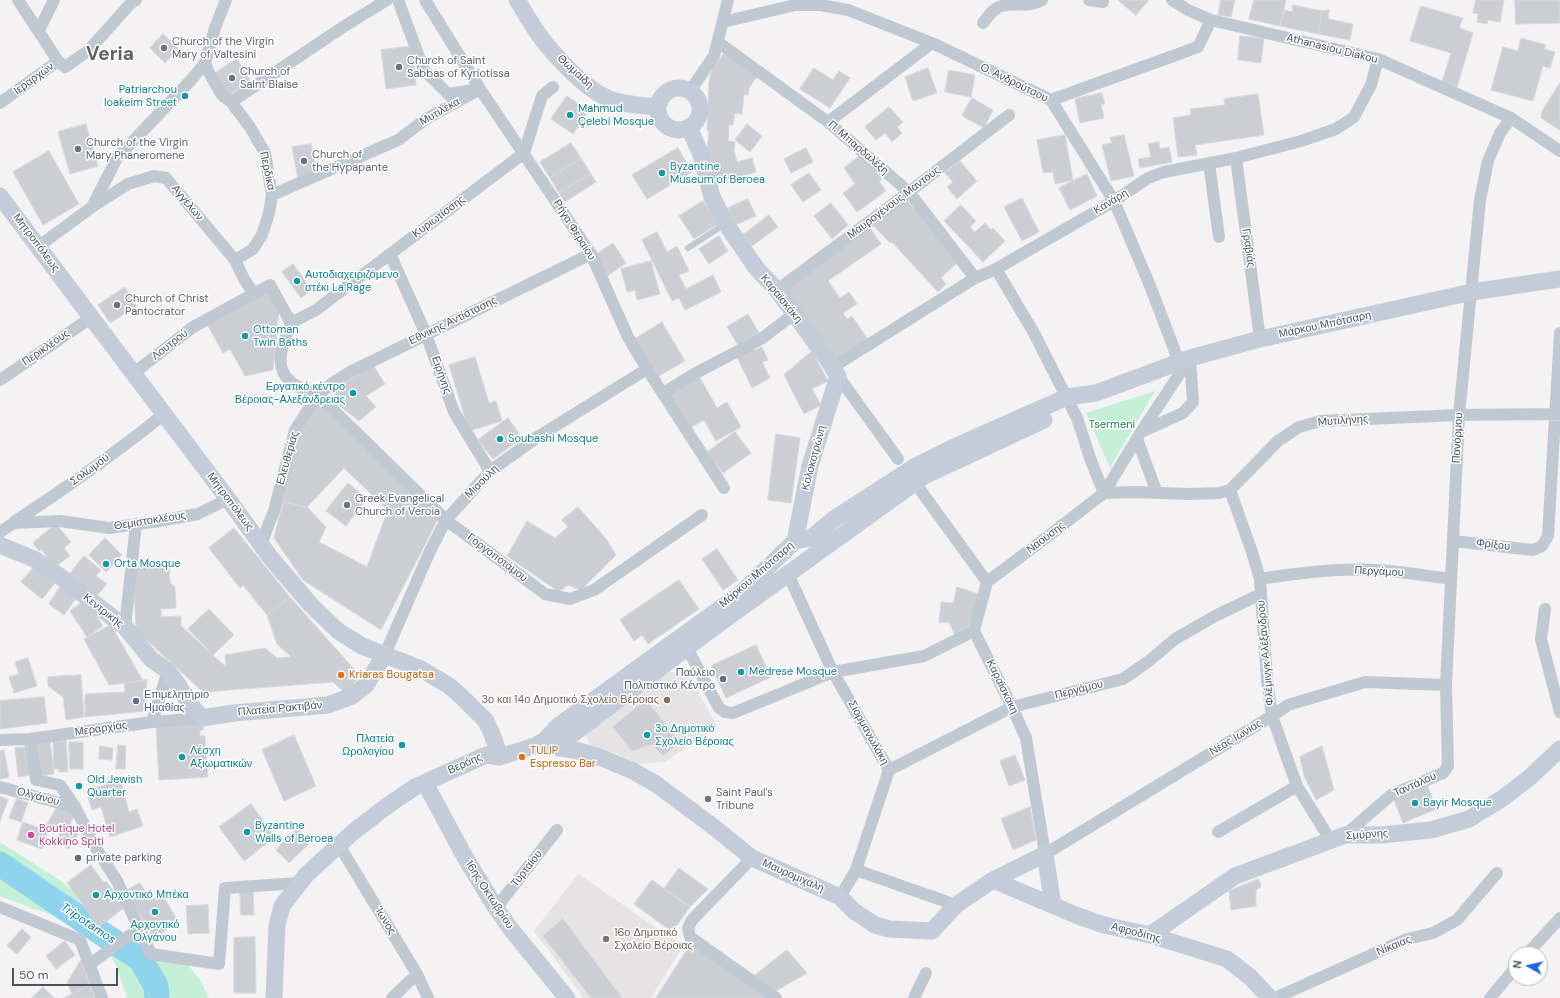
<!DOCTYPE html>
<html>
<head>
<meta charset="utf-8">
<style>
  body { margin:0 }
  #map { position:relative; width:1560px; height:998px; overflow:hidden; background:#f4f2f2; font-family:"DM Sans",sans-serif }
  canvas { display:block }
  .north { position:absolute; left:1508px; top:946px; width:40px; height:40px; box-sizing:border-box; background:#fff; border:1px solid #b7bbbf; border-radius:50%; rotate:278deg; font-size:11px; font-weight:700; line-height:16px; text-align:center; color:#4a5460 }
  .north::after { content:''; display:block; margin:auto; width:14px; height:18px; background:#1c66e4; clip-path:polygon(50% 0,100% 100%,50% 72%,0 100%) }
  .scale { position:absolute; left:12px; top:968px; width:106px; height:18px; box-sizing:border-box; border:2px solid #4a5460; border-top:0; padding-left:5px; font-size:12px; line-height:14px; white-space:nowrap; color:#4a5460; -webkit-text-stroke:3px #fff; paint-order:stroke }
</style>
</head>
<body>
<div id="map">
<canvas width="1560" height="998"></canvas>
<div class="north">N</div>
<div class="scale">50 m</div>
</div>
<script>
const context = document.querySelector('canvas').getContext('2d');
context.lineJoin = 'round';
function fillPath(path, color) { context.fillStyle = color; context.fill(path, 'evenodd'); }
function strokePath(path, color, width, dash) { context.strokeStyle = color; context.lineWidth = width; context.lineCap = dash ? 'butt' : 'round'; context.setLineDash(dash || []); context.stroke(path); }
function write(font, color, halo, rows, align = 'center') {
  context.font = font + ' "DM Sans",sans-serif'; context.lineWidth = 3; context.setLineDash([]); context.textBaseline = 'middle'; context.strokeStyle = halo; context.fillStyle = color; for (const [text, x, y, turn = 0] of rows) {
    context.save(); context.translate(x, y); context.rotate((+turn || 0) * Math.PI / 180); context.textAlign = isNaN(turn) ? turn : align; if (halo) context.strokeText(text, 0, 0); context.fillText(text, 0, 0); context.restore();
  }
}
fillPath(new Path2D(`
  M668 672 688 674 717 726 665 762 634 764 618 754 592 748 585 734Z
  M578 874 683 946 651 998H584L534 931Z`), '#e5e3e4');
fillPath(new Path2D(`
  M1155 391 1112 464 1111 470 1086 413Z
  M0 842 61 881 75 893 86 910 124 937 107 950 82 931 52 915 0 896Z
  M128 939 151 954 185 961 200 980 209 998H127L116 965 109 953Z`), '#c3f0d7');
strokePath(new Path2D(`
  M0 864 141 960 156 986 157 998`), '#90d3ec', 25);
const building = new Path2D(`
  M1118 0H1149L1136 15Z
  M1221 0H1235L1231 17 1218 15Z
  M1254 0H1286L1280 26 1249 19Z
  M1476 0H1504L1500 22 1488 20 1487 24 1477 22 1478 14 1473 13Z
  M1515 0H1560V23L1516 24Z
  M1293 5 1322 11 1318 34 1280 26 1284 10 1292 12Z
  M1421 6 1463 18 1459 28 1473 33 1457 87 1442 82 1451 53 1410 41Z
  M1329 10 1328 19 1353 24 1350 40 1318 34 1322 11Z
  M163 34 178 48 165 63 150 48Z
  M1240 36 1264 38 1261 63 1238 60Z
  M1521 38 1546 45 1544 49 1555 52 1550 68 1543 66 1533 101 1491 90 1503 47 1518 51Z
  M412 46 416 85 386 89 381 50Z
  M726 51 758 75 749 88 748 95 744 94 742 114 735 113 733 125H729L728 141 735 142 734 150 737 162 752 158 756 172 712 184 707 149 709 131H707L709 81 712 69Z
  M237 59 251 81 226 97 212 75Z
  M814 68 833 80 839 71 850 78 830 108 800 89Z
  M928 68 937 93 913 101 905 77Z
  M949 70 975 75 971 97 945 92Z
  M1560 83V130L1541 118 1542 111Z
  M1102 93 1105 104H1101L1104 118 1080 123 1075 99Z
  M1258 94 1264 135 1195 145 1197 155 1178 157 1173 118 1191 115 1190 109 1225 105 1224 99Z
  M567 96 589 111 573 134 551 119Z
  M972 98 993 110 984 128 962 116Z
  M889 107 903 122 897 127 902 133 892 142 885 133 876 140 865 127Z
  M86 124 98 166 70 174 58 132Z
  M747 124 762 136 750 152 735 140Z
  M1065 135 1073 180 1055 184 1053 172 1043 173 1037 140Z
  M1124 135 1134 176 1111 181 1102 145 1112 143 1110 138Z
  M1159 142 1160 149 1169 147 1172 162 1140 168 1138 159 1151 157 1148 144Z
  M571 143 581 158 550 178 540 162Z
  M311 144 317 175 298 179 292 147Z
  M678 148 692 172 647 199 632 175Z
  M806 148 813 162 791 173 784 159Z
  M49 151 79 204 43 225 13 172Z
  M864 153 882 179 879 181 886 191 857 212 843 193 855 184 844 168Z
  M581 158 591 174 559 193 550 178Z
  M960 161 977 181 957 199 947 187 953 182 945 173Z
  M809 173 821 190 803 202 791 185Z
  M591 174 596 182 565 202 559 193Z
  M1087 174 1097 196 1070 210 1059 188Z
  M904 198 961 259 941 278 946 284 938 292 892 242 890 243 874 226Z
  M1022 198 1039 232 1022 241 1004 207Z
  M748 199 756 216 735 225 728 208Z
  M703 201 718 224 694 239 679 216Z
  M831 203 848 225 832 239 814 216Z
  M961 205 976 221 970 227 975 232 985 223 991 230 993 228 1005 241 983 262 944 221Z
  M769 215 778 227 752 246 743 235Z
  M870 228 881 244 828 281 840 298 849 292 857 304 843 313 847 319 852 316 867 338 835 361 784 288Z
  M657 232 667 252 677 246 689 271 679 275 686 289 713 275 721 292 685 310 679 298 672 301 642 240Z
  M719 236 728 251 709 264 699 249Z
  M613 243 626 263 607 276 594 256Z
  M651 261 660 294 637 300 635 290 627 292 621 269Z
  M293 264 312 290 301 298 282 272Z
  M125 287 137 306 110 323 98 305Z
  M267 290 279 311 273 370 245 376 230 349 223 353 207 324Z
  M748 314 759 333 738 345 727 327Z
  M662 322 685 361 657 377 635 339Z
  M752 344 755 350 762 347 768 360 762 362 770 378 752 388 735 353Z
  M812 351 828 381 812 389 821 405 804 414 784 375Z
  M475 357 489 403 496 401 502 421 469 431 449 365Z
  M373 365 385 384 366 396 376 407 359 421 336 403 335 390Z
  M699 376 717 408 727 402 741 427 716 441 704 420 688 429 668 393Z
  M319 404 410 490 398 520 344 468 307 507 283 502 298 429Z
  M508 418 522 438 493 459 478 440Z
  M735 432 751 453 723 473 707 452Z
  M776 434 800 438 791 503 768 500Z
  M348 483 367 498 346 526 326 511Z
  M410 490 438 519 381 630 303 580 274 538 283 502 307 507 326 527 319 542 367 567 388 510 398 520Z
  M578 507 607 540 616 555 581 590 568 585 559 592 507 556 527 521 555 538 568 527 562 520Z
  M56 524 71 542 64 548 70 556 55 567 41 549 39 551 33 543Z
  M234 528 290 597 267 615 243 585 240 588 209 548Z
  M105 538 122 555 106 572 89 555Z
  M717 549 738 580 723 590 702 559Z
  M84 556 101 570 96 576 107 584 95 598 68 576Z
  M169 565 170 583 175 587 176 608 161 609V617L181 616V626L226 667 225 655 265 648 277 658 291 657 277 644 267 615 290 597 360 676 345 693 333 682 203 692 136 630 133 567Z
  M35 566 55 583 42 599 21 582Z
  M679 580 699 609 648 644 642 635 634 641 620 620Z
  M60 587 76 598 64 615 49 604Z
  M957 587 982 595 973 624 955 635 949 622 939 623 941 602 953 603Z
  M86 600 103 626 87 637 70 611Z
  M209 609 234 635 213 655 188 629Z
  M111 625 143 681 109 685 84 639Z
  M756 645 771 677 726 698 711 666Z
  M28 658 37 686 14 693 9 677 19 674 15 662Z
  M81 675 84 717 66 720 63 697 48 686V677Z
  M147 680 145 711 85 717V694L125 692 124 683Z
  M44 697 47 723 0 729V701Z
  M646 700 680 742 663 756 652 744 632 751 613 727Z
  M203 723V730H200V736H205L208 777 159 780 156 726Z
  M294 735 316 786 284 801 262 750Z
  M66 741 68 772H59V769H54L53 742Z
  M50 742 54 774 40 776 36 744Z
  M69 742H83V769H70Z
  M118 745 126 746 125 769H116Z
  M100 746 113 748 112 760 99 759Z
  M1322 746 1334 790 1316 800 1304 776 1300 757Z
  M29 747 32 775 18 777 15 748Z
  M4 750 9 777 0 779V751Z
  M1015 755 1025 780 1009 786 1000 761Z
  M120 780 129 812 137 809 143 826 110 837 101 807 92 810 86 791Z
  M1427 784 1436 809 1403 823 1393 797Z
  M0 796 8 800 0 821Z
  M17 798 28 803 21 822 9 818Z
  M59 804 76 814 70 823 81 829 69 849 55 841 60 834 46 826Z
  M251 804 275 837 244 861 219 827Z
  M1030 807 1036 840 1013 850 1001 819Z
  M23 822 48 831 42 849 17 840Z
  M297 828 311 842 289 863 276 850Z
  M91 865 104 883 106 881 125 907 99 927 67 883Z
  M679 868 708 889 690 907 664 889Z
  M1259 879 1261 887 1256 890V906L1231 910 1229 891Z
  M652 880 690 907 672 932 634 904Z
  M140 883 151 900 162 894 179 923 153 938 126 891Z
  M240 890H253L254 915H241Z
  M208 905 209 933 188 934 186 906Z
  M563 919 622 998H591L543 936Z
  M22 929 31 937 17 954 7 946Z
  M255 937 256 993H234V938Z
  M65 941 75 955 56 969 46 956Z
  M691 944 768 998H656Z
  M787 950 807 973 776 991 754 976Z
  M81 960 90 985 72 994 67 983Z
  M90 985 95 998H64Z
  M43 987 54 998H32Z`);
fillPath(building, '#ccced4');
strokePath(building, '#d6d8dd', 1);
strokePath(new Path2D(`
  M688 248 725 224`), '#c0c8d1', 6);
strokePath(new Path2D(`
  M18 0 58 61 65 67 88 51 131 3 136 0
  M425 0 480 89 591 254 628 337 647 369 724 488
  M1089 0 1103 2
  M1172 0 1188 10 1211 20 1378 59 1511 118 1560 151
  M723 22 795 5H821L848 10 932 43 1051 100 1114 201 1149 283 1179 362
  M983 23C988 17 993 8 1002 6 1015 2 1031 8 1042 0
  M39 30 54 0
  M718 42 828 122 909 192 975 278
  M205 63 209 73 222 95 231 102 250 127 265 153 272 195 269 213 262 235 253 249 235 260
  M690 91 714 56 728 0
  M1051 100 1198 47 1211 20
  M231 102 343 27 387 0
  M0 103 58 61
  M828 122 932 43
  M1236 158 1260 339
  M1209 163 1219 237
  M272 195 398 140 426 119 480 89 448 94 424 70 398 0
  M95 205 128 184 154 176 166 178 235 260 244 279 254 294
  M39 246 92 207 117 158 192 79 205 63 215 28 226 0
  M390 254 426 334 454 412 490 471
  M591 254 350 372 331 384 318 395 446 520 545 594 570 599 594 590 702 515
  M996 269 1034 333 1077 418 1091 461 1104 493
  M777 290 909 192 1009 115
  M291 323 316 310 524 153 542 96 553 87
  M833 367 975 278 996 269 1114 201 1148 178 1164 172 1236 158 1301 141 1336 129 1354 117 1371 85 1378 59
  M134 373 193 327 270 285 291 323C284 341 272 365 290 381 297 388 309 391 318 395L295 430 274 511 261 544
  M838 376 898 459
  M0 380 92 317
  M663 393 694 374 761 339 794 314
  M1141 432 1183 413 1193 402 1190 358
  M1137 439 1157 493
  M1230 490 1252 552 1260 579 1267 680 1272 716 1297 786 1331 841
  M921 491 987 582
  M1104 493 1134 492 1189 494 1219 493 1230 490 1278 441 1299 427 1321 421 1459 415 1560 414
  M14 522C66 488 116 453 164 414
  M0 532 14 523 60 521 109 528 153 522 198 514 228 499
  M1453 541 1533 550 1542 546 1548 536 1560 333
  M788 574 833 672 889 770 856 870 840 897
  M1260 579C1298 573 1337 568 1375 570 1401 571 1426 576 1451 579
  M987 582 974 631 1012 707 1026 738 1045 854 1272 716 1288 705 1365 682 1446 685
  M987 582 1043 540 1104 493 1141 432 1190 358
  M1545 609 1541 639 1560 712
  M125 627 136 524
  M687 648 719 708 725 712 733 713 833 672 924 656 974 631
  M385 654 430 551 446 520 490 471 539 436 647 369
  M152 722 168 671
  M30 739 36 780 60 785 75 807
  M0 740 30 739 152 722 202 718
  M889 770 1012 707 1123 679 1149 661 1175 639 1217 615 1261 594
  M0 787 75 807 97 850 117 881 151 954 219 964 225 888 298 883
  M1218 832 1297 786
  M1345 835 1391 795 1443 773 1448 766 1446 685 1459 415 1480 200 1488 161 1500 133 1511 118
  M339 845 417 974 428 998
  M752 858 692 920 688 928 690 937 776 998
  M856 870 956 905
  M0 907 80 940 102 998
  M496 908 557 830
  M1527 954 1560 918
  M90 964 140 928
  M392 998 417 974
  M914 998 926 973
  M1275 998 1407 939 1433 933 1457 920 1497 873
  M1490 998 1516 967`), '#c0c8d1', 12);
strokePath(new Path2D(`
  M517 0C526 14 535 31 546 44 561 62 585 88 607 98 623 105 641 105 658 107
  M658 109a21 21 0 1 1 42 0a21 21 0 1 1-42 0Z
  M689 127 701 155 712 197 726 224 757 269 777 290 828 360 838 376 810 466 795 541
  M0 196 228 499 270 557 311 605 338 631 362 646 421 669 448 685 461 696 486 721 492 734 500 757
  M0 545 34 559 58 575 125 627 151 659 168 671 179 686 188 702 202 718 234 713 328 705 352 696 366 685 385 654
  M545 740H565L713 628 924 476 1044 420
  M549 746 579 751 602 758 633 771 656 784 715 828 752 858 840 897 854 911 875 925 889 929 932 931 956 905 993 880 1045 854 1053 905
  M425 783 466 859 496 908 510 928 567 998
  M993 880 1078 916 1104 925 1150 935 1227 959 1250 977 1270 998
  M1150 935 1235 876 1345 835H1381L1431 830 1469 819 1503 798 1529 778 1560 749
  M274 998 277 925 282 906 306 875 352 833 387 806 415 787 486 755 500 757 537 745 545 740 558 726 739 595 795 541 811 538 834 519 916 466 954 447 1067 397 1096 393 1190 358 1260 339 1472 292 1560 279`), '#c3ccd8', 17);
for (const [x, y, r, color] of [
  [164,48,4,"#6b7280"],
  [399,67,4,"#6b7280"],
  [232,78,4,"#6b7280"],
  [185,96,4,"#0f9aa8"],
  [570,115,4,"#0f9aa8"],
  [78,149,4,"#6b7280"],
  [304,161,4,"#6b7280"],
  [662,173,4,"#0f9aa8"],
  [297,281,4,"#0f9aa8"],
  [117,305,4,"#6b7280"],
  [245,336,4,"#0f9aa8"],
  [353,393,4,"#0f9aa8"],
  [500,439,4,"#0f9aa8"],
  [347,505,4,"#6b7280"],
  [106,564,4,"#0f9aa8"],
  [741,672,4,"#0f9aa8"],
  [341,675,4,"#e8710a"],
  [723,679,4,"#5c6f8a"],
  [667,700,4,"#8d6e63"],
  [136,701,4,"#5c6f8a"],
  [647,735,4,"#0f9aa8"],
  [402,745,4,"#0f9aa8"],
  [182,757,4,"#0f9aa8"],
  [522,757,4,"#e8710a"],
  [79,786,4,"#0f9aa8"],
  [708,799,4,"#6b7280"],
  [1415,803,4,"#0f9aa8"],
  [247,832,4,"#0f9aa8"],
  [31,835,4,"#d1479c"],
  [78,858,4,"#5c6f8a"],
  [96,895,4,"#0f9aa8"],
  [155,912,4,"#0f9aa8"],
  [606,939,4,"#8d6e63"]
]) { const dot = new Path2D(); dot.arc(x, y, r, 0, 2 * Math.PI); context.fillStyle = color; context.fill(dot); strokePath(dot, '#fff', 1.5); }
write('11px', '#5b616d', '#fff', [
  ["Church of the Virgin",172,42],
  ["Mary of Valtesini",172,55],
  ["Church of Saint",407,61],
  ["Sabbas of Kyriotissa",407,74],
  ["Church of",240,72],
  ["Saint Blaise",240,85],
  ["Church of the Virgin",86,143],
  ["Mary Phaneromene",86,156],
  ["Church of",312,155],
  ["the Hypapante",312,168],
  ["Church of Christ",125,299],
  ["Pantocrator",125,312],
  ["Greek Evangelical",355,499],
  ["Church of Veroia",355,512],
  ["Saint Paul's",716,793],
  ["Tribune",716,806]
], 'left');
write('11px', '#4a5460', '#fff', [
  ["Athanasiou Diakou",1332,49,14],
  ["Θωμαίδη",575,72,43],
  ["Ιεραρχών",34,79,-36],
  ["Ο. Ανδρούτσου",1014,83,26],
  ["Μυτιλέκα",440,112,-30],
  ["Π. Μπαρδαλέξη",858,148,41],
  ["Περδίκα",267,171,78],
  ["Κανάρη",1111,202,-31],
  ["Αγγέλων",187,203,50],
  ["Μαυρογένους Μαντούς",894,203,-37],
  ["Κυριωτίσσης",439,217,-37],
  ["Ρήγα Φεραίου",574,230,58],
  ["Μητροπόλεως",36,243,53],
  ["Γραβιάς",1248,248,82],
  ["Καραϊσκάκη",781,299,51],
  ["Εθνικης Αντίστασης",453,321,-26],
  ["Μάρκου Μπότσαρη",1325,325,-12],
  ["Λουτρού",170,345,-38],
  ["Περικλέους",46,348,-35],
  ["Ειρήνης",441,375,71],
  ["Mυτιλήνης",1343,421,-4],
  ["Πανόρμου",1458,438,-87],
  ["Ελευθερίας",288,458,-74],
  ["Κολοκοτρώνη",814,458,-75],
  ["Σολωμού",90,470,-36],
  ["Μιαούλη",482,482,-45],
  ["Μητροπόλεως",230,502,53],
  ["Θεμιστοκλέους",150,521,-9],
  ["Ναούσης",1046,538,-37],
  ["Φρίξου",1493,545,7],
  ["Γοργοποτάμου",497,558,37],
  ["Περγάμου",1379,572,3],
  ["Μάρκου Μπότσαρη",757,575,-41],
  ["Κεντρικής",103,611,38],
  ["Φλέμινγκ Αλέξανδρου",1266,653,-95],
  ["Καραϊσκάκη",1002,687,64],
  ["Περγάμου",1079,690,-14],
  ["Πλατεία Ρακτιβάν",280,709,-5],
  ["Μεραρχίας",101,729,-8],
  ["Σιορμανωλάκη",868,733,61],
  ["Νέας Ιωνίας",1236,738,-31],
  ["Βερόης",465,764,-24],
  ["Ταντάλου",1415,785,-24],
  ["Ολγάνου",38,797,15],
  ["Σμύρνης",1367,835,-4],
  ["Τυρταίου",527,869,-52],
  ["Μαυρομιχάλη",793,876,24],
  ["16ης Οκτωβρίου",489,895,57],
  ["Ίωνος",385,921,59],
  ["Αφροδίτης",1136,933,15],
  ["Νίκαιας",1394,946,-22]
]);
write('11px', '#0d838f', '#fff', [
  ["Patriarchou",177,90,"right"],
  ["Ioakeim Street",177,103,"right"],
  ["Mahmud",578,109],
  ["Çelebi Mosque",578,122],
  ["Byzantine",670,167],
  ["Museum of Beroea",670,180],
  ["Αυτοδιαχειριζόμενο",305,275],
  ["στέκι La Rage",305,288],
  ["Ottoman",253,330],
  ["Twin Baths",253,343],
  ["Εργατικό κέντρο",345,387,"right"],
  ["Βέροιας-Αλεξάνδρειας",345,400,"right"],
  ["Soubashi Mosque",508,439],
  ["Orta Mosque",114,564],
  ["Medrese Mosque",749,672],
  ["3ο Δημοτικό",655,729],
  ["Σχολείο Βέροιας",655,742],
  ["Πλατεία",394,739,"right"],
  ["Ωρολογίου",394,752,"right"],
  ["Λέσχη",190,751],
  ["Αξιωματικών",190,764],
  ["Old Jewish",87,780],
  ["Quarter",87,793],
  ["Bayir Mosque",1423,803],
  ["Byzantine",255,826],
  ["Walls of Beroea",255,839],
  ["Αρχοντικό Μπέκα",104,895],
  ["Αρχοντικό",155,925,"center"],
  ["Ολγάνου",155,938,"center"]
], 'left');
write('11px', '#198355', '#fff', [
  ["Tsermeni",1112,425]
]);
write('11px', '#4e5e75', '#fff', [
  ["Παύλειο",715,673,"right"],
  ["Πολιτιστικό Κέντρο",715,686,"right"],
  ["Επιμελητήριο",144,695],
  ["Ημαθίας",144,708],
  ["private parking",86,858]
], 'left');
write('11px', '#c56008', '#fff', [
  ["Kriaras Bougatsa",349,675],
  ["TULIP",530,751],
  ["Espresso Bar",530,764]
], 'left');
write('11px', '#785e54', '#fff', [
  ["3ο και 14ο Δημοτικό Σχολείο Βέροιας",659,700],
  ["16ο Δημοτικό",614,933,"left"],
  ["Σχολείο Βέροιας",614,946,"left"]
], 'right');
write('11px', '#b23c85', '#fff', [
  ["Boutique Hotel",39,829],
  ["Kokkino Spiti",39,842]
], 'left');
write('italic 12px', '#0e7ca7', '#fff', [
  ["Tripotamos",88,924,34]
]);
write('bold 19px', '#5e6267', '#fff', [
  ["Veria",110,55]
]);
</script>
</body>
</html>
